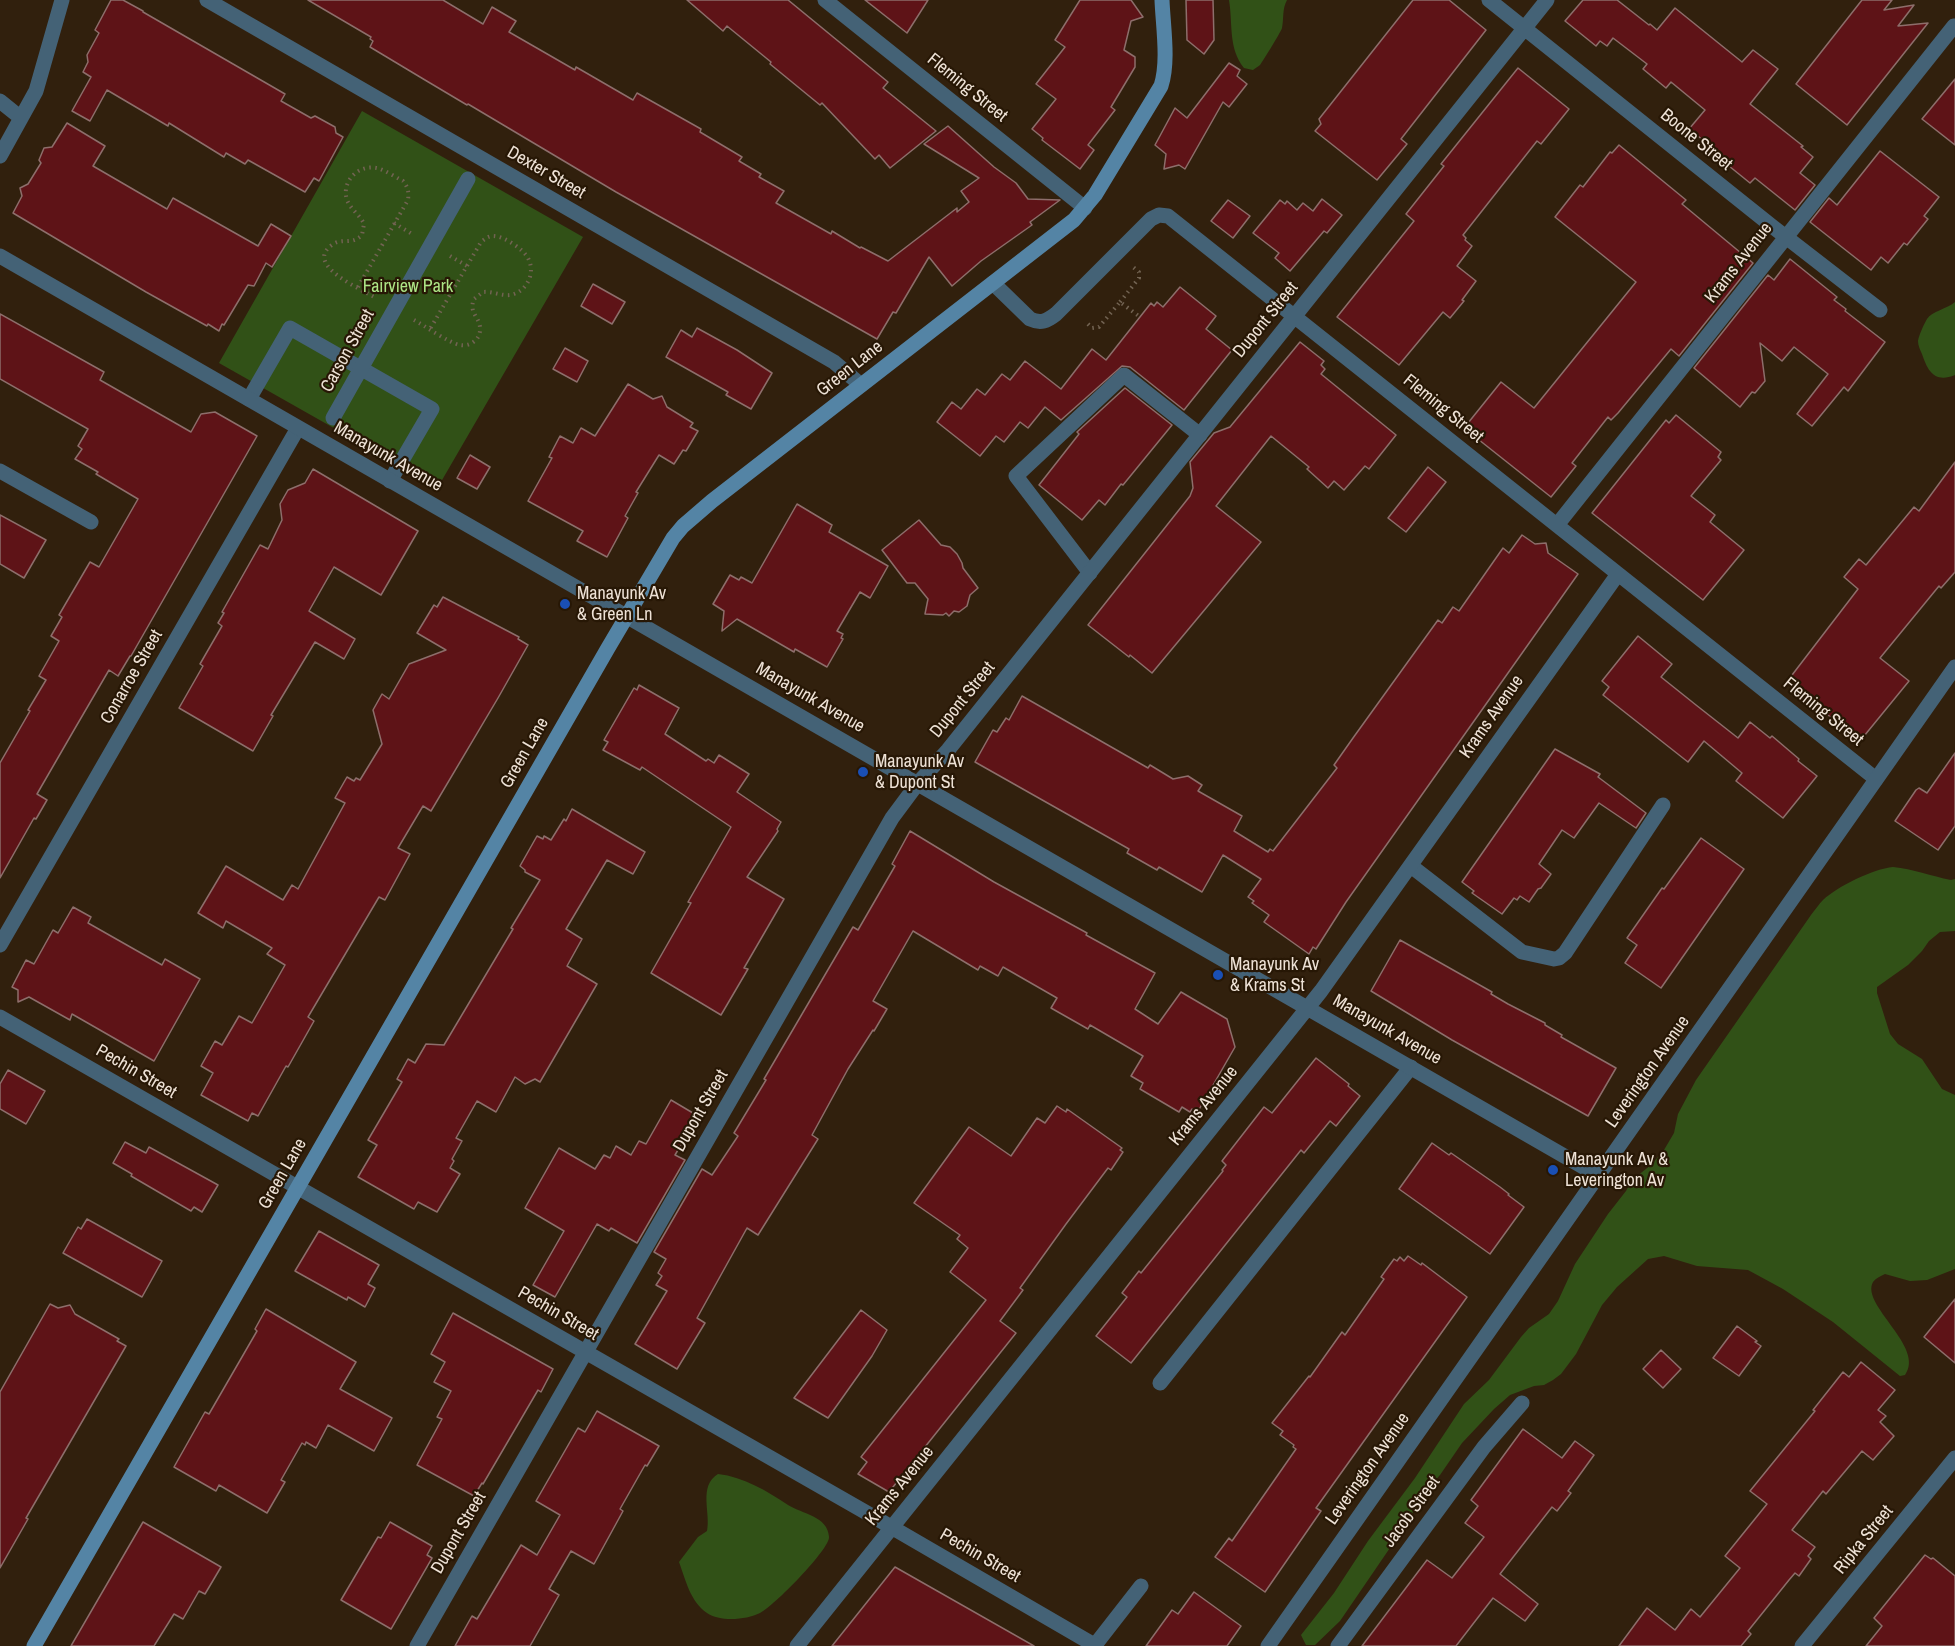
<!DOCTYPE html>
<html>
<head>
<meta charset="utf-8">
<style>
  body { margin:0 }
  canvas { display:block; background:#31200d }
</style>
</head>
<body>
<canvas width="1955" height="1646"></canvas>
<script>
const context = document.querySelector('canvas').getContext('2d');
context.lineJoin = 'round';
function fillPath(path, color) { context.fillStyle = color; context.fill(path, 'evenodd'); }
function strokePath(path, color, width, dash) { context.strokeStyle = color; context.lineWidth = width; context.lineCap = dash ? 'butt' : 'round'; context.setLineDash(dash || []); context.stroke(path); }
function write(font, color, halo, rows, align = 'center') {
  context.font = font + ' "Archivo Narrow",sans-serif'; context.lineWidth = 4.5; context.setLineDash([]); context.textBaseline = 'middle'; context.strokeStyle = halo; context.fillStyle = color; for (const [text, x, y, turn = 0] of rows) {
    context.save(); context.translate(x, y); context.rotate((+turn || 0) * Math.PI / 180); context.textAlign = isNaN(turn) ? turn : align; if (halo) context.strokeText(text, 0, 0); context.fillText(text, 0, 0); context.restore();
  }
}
fillPath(new Path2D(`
  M1229 0H1287C1282 9 1284 18 1282 28 1282 30 1263 61 1260 65 1258 67 1255 68 1253 70L1244 68C1228 48 1233 24 1229 0Z
  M362 111 583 237 438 487 219 363Z
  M1955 302V375C1935 383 1928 372 1922 354 1920 350 1918 345 1918 341 1919 335 1924 324 1927 319 1932 311 1947 309 1955 302Z
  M1893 867C1913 869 1931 876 1951 880L1955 879V931L1940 932 1929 941 1922 951 1908 965 1877 987V993L1890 1034 1898 1044 1922 1059 1942 1089 1955 1095V1269L1927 1280 1910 1281 1885 1274C1881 1276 1876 1278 1873 1282 1860 1305 1926 1347 1905 1375L1900 1376 1833 1322 1783 1289 1748 1270 1697 1266 1664 1256 1648 1259 1617 1287 1602 1305 1576 1354 1561 1374 1553 1380 1544 1385 1534 1386 1510 1395 1494 1409 1462 1443 1440 1475 1422 1495 1409 1520 1340 1621 1315 1645H1306L1301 1635 1334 1593 1368 1541 1415 1478 1464 1404 1489 1380 1521 1337 1529 1328 1549 1314 1558 1301 1575 1264 1608 1214 1626 1191 1632 1180 1651 1165 1664 1150 1674 1133 1678 1114 1696 1080 1811 915C1815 910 1819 904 1823 900 1838 886 1873 869 1893 867Z
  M718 1474C744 1477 767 1491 788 1505 802 1514 828 1516 829 1537 830 1549 773 1607 760 1613 746 1620 720 1622 707 1613 690 1601 686 1581 679 1562L698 1537 707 1531C711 1513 698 1486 718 1474Z`), '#315117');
const building = new Path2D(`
  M111 0H123L143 11V12L285 94 281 101 311 118 315 116 335 127 336 133 343 137 319 181 314 178 305 192 248 160 245 164 226 153 224 157 169 123 168 126 107 90 90 121 72 111 91 77 83 72 88 62 87 55 99 33 95 30Z
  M308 0H443L483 24 492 7 516 21 509 32 575 70 576 67 633 100 637 93 701 129 700 132 742 157 739 161 761 174 759 177 784 191 776 203 831 234 832 231 860 248 861 247 888 261 957 208V212L969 202 961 191 979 178 924 144 948 126 994 167 1016 183 1028 199 1060 200 1030 222 1032 225 981 261 952 286 929 257 896 313 893 312 877 339 616 192 468 104 467 105 425 80 370 47 373 41 370 39 371 37Z
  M687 0H788L888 82 883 88 936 131 890 168 879 155 875 159 822 103 820 105 770 64 771 62 727 26 723 31Z
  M865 0H928L907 33Z
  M1080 0H1131L1143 17 1131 21 1124 50 1135 57V67L1111 107 1115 110 1088 145 1094 150 1080 169 1042 140 1043 138 1032 129 1056 99 1036 84 1065 47 1055 40Z
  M1186 0H1213L1214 40 1204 54 1187 40Z
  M1413 0H1449L1486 30 1401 139 1407 144 1377 180 1315 131 1321 124 1319 119Z
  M1583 0H1617L1649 25 1650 24 1657 30 1675 8 1742 62 1753 50 1778 69 1750 104 1803 146 1801 147 1813 157 1800 173 1815 185 1795 210 1755 178 1750 183 1729 166 1732 163 1689 129 1705 110 1671 82 1666 88 1643 69 1647 64 1613 38 1607 46 1600 41 1596 46 1565 21Z
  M1862 0H1892L1884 10 1914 5 1898 26 1928 23 1847 125 1796 84Z
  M1229 63 1240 70 1237 76 1247 84 1229 107 1223 102 1185 169 1179 165 1164 169 1166 154 1155 145 1175 108 1187 118Z
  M1518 68 1569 109 1541 144 1537 141 1463 235 1466 238 1465 240 1472 246 1457 266 1476 281 1462 300 1464 301 1450 318 1443 312 1399 365 1337 317 1414 221 1406 214 1444 166 1441 164Z
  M1955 79V145L1922 119Z
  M67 123 105 146 93 166 167 209 173 198 258 246 271 224 291 236 272 267 266 263 254 286 248 285 224 325 222 324 219 331 208 324 207 326 146 292 13 213 22 196 20 188 28 184 41 163 39 160 44 148 52 147Z
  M1619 145 1686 200 1682 204 1753 263 1679 356 1671 349 1618 413 1611 420 1608 417 1572 463 1576 466 1551 497 1464 428 1501 382 1534 408 1636 282 1555 217 1580 185 1583 187 1610 152 1612 153Z
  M1880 151 1939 197 1924 216 1928 219 1907 245 1904 243 1888 263 1881 257 1871 270 1810 222 1829 198 1837 205Z
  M1322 199 1342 215 1327 233 1324 231 1290 271 1275 258 1279 253 1253 233 1280 200 1285 204 1287 201 1297 210 1303 203 1313 211Z
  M1228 200 1250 216 1233 238 1211 221Z
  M1790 259 1837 297 1834 300 1846 309 1845 311 1885 342 1848 391 1844 387 1812 426 1797 414 1828 374 1794 347 1782 361 1760 343 1765 381 1755 393 1752 392 1740 407 1694 368 1768 275 1774 280Z
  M593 284 625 302 612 324 581 306Z
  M1180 287 1216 316 1206 329 1232 350 1184 410 1130 367 1122 366 1061 420 1045 407 1028 428 1020 422 1004 442 996 436 980 456 937 422 952 402 961 409 977 389 985 395 1002 374 1010 380 1025 361 1061 389 1092 349 1106 360 1151 303 1154 306 1157 302 1163 307Z
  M0 314 104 372 100 380 191 432 201 414 215 412 257 436 131 656H130L118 676 109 670 74 730 37 794 47 800 36 819 34 818 0 878V763L30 711 28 710 46 680 39 676 59 641 51 636 62 617 59 615 90 562 99 567 138 499 96 474 98 472 75 459 82 449 78 446 88 429 0 379Z
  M697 328 737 350 772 373 751 409 726 395 728 392 666 357 681 330 692 337Z
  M1300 342 1324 361 1321 365 1325 369 1321 374 1396 435 1369 469 1365 466 1344 490 1334 481 1328 488 1307 469 1309 467 1271 436 1216 506 1261 542 1152 673 1130 655 1129 657 1088 625 1190 496 1193 488 1190 462 1214 433 1230 427Z
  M565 348 588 361 577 382 553 369Z
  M628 384 653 399 662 396 667 407 693 423 690 427 698 431 686 451 683 450 674 464 659 455 636 492 638 493 625 516 628 518 607 557 577 541 583 531 528 501 552 458 549 457 560 436 573 443 581 428 595 436Z
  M1125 388 1172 425 1123 485 1121 484 1105 505 1099 500 1082 520 1039 485 1079 434 1077 432Z
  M1676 415 1721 452 1718 457 1721 460 1691 496 1715 515 1710 522 1744 550 1703 600 1592 513 1666 420 1669 423Z
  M470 455 490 467 477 489 457 478Z
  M1955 462V572L1941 588 1939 586 1880 658 1909 681 1860 741 1795 688 1797 685 1789 679 1858 589 1844 577 1859 559 1866 565 1914 507 1919 511Z
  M1428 467 1446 482 1406 532 1388 518Z
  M313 469 418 531 381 595 334 567 309 611 355 639 344 659 315 642 271 715 273 716 253 751 179 708 203 666 200 664 222 626 218 623 224 613 222 612 260 545 268 549 282 520 280 504 288 490 305 483Z
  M797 504 832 525 829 532 888 566 870 598 860 592 837 631 843 634 841 638 843 639 827 667 795 649 794 652 737 619 722 631 724 611 713 604 730 575 739 580 741 577 752 583Z
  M0 515 46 540 24 578 0 564Z
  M919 520 941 545 950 547 957 554 962 563 963 568 978 588 970 595 967 606 959 612 954 611 949 616 946 613 943 615 925 614 928 599 915 583H907L882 550Z
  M1522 535 1535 544 1546 543 1548 553 1578 574 1346 902 1316 949 1313 947 1309 954 1264 922 1269 915 1252 903 1254 901 1248 897 1261 879 1223 855 1202 892 1159 867 1157 870 1127 853 1129 849 975 762 993 730 997 732 1006 718 1009 720 1022 696 1148 768 1150 765 1173 779 1188 776 1202 785 1198 791 1242 816 1234 831 1268 852 1270 849 1273 851 1337 768 1334 765 1353 738 1438 620 1442 623 1453 607 1459 611 1503 548 1509 553Z
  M443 597 519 637 518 639 528 645 498 698 431 811 423 806 398 848 410 854 385 900 379 897 308 1017 314 1021 288 1067 286 1066 258 1116 252 1113 248 1121 201 1095 213 1073 201 1066 215 1041 222 1045 239 1016 252 1023 285 965 267 954 272 948 226 921 223 928 198 913 226 866 283 900 292 885 298 889 345 803 335 798 347 777 354 781 356 778 360 780 382 744 373 710 382 694 389 699 409 664 446 650 417 633 434 605 437 607Z
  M1638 636 1672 664 1661 677 1696 705 1738 738 1750 722 1770 738 1772 736 1799 759 1798 761 1817 776 1783 818 1736 781 1742 773 1704 741 1688 762 1603 695 1609 687 1602 681Z
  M639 685 679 708 665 734 706 761 708 759 714 763 719 755 749 774 737 792 781 822 777 829 778 831 747 877 784 899 744 968 748 969 721 1015 651 973 691 903 688 902 731 827 642 767 640 770 603 750 608 742 604 740 634 688 637 690Z
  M1555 749 1600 774 1598 777 1646 813 1636 828 1599 803 1574 838 1562 830 1539 864 1551 874 1541 888 1538 889 1529 902 1520 896 1517 900 1514 898 1502 914 1472 893 1474 891 1462 882Z
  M1955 753V826L1938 850 1895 821 1916 790 1919 788 1927 793Z
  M572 809 645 852 633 874 607 860 566 929 582 939 567 966 597 984 540 1082 535 1079 525 1084 515 1077 496 1112 477 1101 456 1138 462 1141 452 1159 454 1161 450 1168 460 1174 437 1212 418 1202 414 1209 358 1177 377 1145 368 1140 402 1082 397 1079 408 1059 415 1063 426 1044 444 1045 513 929 511 928 540 880 525 872V870L520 866 537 836 543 839 544 836 551 840 564 819 566 821Z
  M910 831 994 882 1087 933 1086 935 1155 973 1135 1009 1158 1024 1181 992 1227 1019 1235 1047 1197 1113 1192 1109 1190 1112 1182 1107 1179 1112 1140 1089 1143 1083 1131 1076 1143 1056 1090 1025 1088 1029 1051 1008 1057 998 1003 967 998 976 980 966 978 970 913 931 873 1001 887 1009 874 1031 873 1030 848 1069 812 1135 818 1139 758 1235 747 1228 697 1318 705 1323 677 1369 635 1344 667 1291 656 1285 662 1276 658 1273 666 1259 654 1252 702 1169 712 1175 738 1136 734 1133 766 1080 764 1079 853 927 858 930 895 866 892 864Z
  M1701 838 1744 869 1661 988 1625 963 1637 945 1627 938 1662 888 1664 889Z
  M73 907 91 917 88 923 162 965 165 959 200 979 154 1061 72 1014 70 1020 29 997 18 1002V990L12 987 26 960 34 964 53 930 58 933Z
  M1400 940 1492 992 1491 994 1508 1004 1545 1023V1025L1562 1035 1561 1037 1616 1068 1588 1116 1452 1040 1371 991Z
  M1316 1058 1349 1084 1348 1086 1360 1096 1336 1126 1330 1121 1304 1153 1301 1150 1131 1363 1096 1336 1127 1297 1122 1293 1139 1271 1141 1273 1223 1171 1222 1170 1226 1165 1222 1161 1264 1107 1272 1113Z
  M8 1070 45 1091 26 1124 0 1109V1084Z
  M671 1100 698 1116 675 1155 685 1160 637 1243 611 1228 609 1231 597 1224 555 1297 533 1285 564 1231 525 1208 559 1148 595 1169 604 1155 610 1158 616 1146 631 1155 639 1141 646 1144Z
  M1057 1106 1066 1112 1067 1109 1122 1148 1120 1150 1123 1152 1111 1170 1108 1168 1066 1224 1020 1288 1023 1290 1000 1321 1016 1333 889 1492 858 1474 867 1462 861 1457 986 1300 950 1272 968 1248 957 1239 960 1235 914 1203 969 1127 1011 1156 1037 1118 1045 1123Z
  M125 1142 146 1153 149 1147 218 1185 202 1212 194 1207 191 1211 131 1176 132 1174 113 1163Z
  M1432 1143 1449 1155 1451 1153 1500 1187 1509 1194 1508 1195 1524 1207 1490 1254 1399 1189Z
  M87 1219 162 1261 142 1297 63 1253 78 1227 81 1229Z
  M319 1231 379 1265 368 1284 375 1288 365 1307 348 1297 347 1300 295 1271Z
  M1408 1256 1421 1265 1422 1263 1467 1297 1316 1508 1321 1511 1265 1592 1215 1557 1229 1538 1232 1541 1296 1449 1293 1447 1294 1445 1280 1435 1283 1431 1272 1423 1309 1376 1310 1377 1342 1332 1345 1335 1384 1279 1381 1277 1394 1259 1397 1261 1400 1257 1404 1261Z
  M1955 1299V1363L1924 1337Z
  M50 1304 58 1308 70 1305 75 1314 119 1339 117 1341 126 1346 26 1518 28 1519 0 1568V1392Z
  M266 1309 356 1362 340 1389 392 1418 374 1451 328 1425 316 1448 306 1442 305 1445 302 1443 281 1480 285 1482 267 1513 219 1485 216 1491 174 1467 205 1412 209 1414 257 1331 255 1329Z
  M861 1310 887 1330 872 1356 828 1418 794 1398Z
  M453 1313 553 1369 541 1392 538 1390 483 1484 482 1483 474 1496 417 1465 442 1419 437 1417 451 1391 434 1382 445 1362 431 1354Z
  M1737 1326 1757 1341 1755 1342 1761 1346 1739 1376 1713 1358Z
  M1661 1350 1681 1369 1663 1388 1643 1369Z
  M1861 1362 1895 1390 1878 1410 1886 1416 1880 1422 1894 1436 1873 1460 1862 1451 1826 1494 1823 1491 1792 1530 1815 1547 1808 1556 1811 1559 1799 1576 1795 1573 1789 1580 1748 1631 1751 1634 1741 1646H1619L1647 1608 1675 1630 1691 1609 1700 1617 1740 1568 1725 1556 1767 1504 1750 1491 1815 1411 1813 1410 1843 1372 1849 1377Z
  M597 1411 659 1446 647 1466 645 1465 620 1509 623 1511 594 1564 571 1551 549 1589 559 1595 530 1646H455L472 1616 477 1619 521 1545 537 1555 560 1515 536 1501 578 1428 585 1432Z
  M1523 1429 1562 1458 1575 1441 1594 1455 1568 1491 1571 1493 1557 1511 1552 1507 1500 1574 1538 1604 1525 1621 1493 1598 1456 1646H1362L1427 1560 1452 1578 1484 1537 1465 1523 1478 1506 1471 1500Z
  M143 1522 221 1567 205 1594 199 1591 183 1619 174 1614 154 1646H71Z
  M390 1522 432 1546 427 1555 432 1558 391 1629 341 1600 378 1537 381 1538Z
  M1925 1555 1931 1559 1933 1558 1955 1576V1646H1866L1882 1626 1874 1618Z
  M895 1567 1034 1646H832Z
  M1194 1592 1241 1626 1227 1646H1146L1172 1610 1178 1614Z`);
fillPath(building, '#5e1317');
strokePath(building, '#8d6e6b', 1.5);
strokePath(new Path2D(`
  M394 223 412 234
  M450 256 467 266
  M358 287 408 200C409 192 408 187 403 181 395 177 385 170 377 168 358 164 341 182 347 200 351 210 360 215 364 224L362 235C351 246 342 237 332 245 303 265 363 290 376 298
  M1120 302 1139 278V272L1133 267
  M414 320C425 326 449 343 460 345 469 347 480 340 480 330 481 317 468 314 474 299L483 292C492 291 501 296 510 295 527 292 536 273 528 258 523 249 504 236 493 236 488 236 485 239 481 242L430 329
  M1088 324 1092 328 1099 327 1120 302 1140 317`), '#726352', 4, [1.5, 4.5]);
strokePath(new Path2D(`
  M249 399 290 328 432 409 390 481
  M0 471 91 522
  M1090 573 1016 476 1124 375 1200 435
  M1411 866 1522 952 1554 959 1559 958 1565 953 1663 805
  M1160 1383 1411 1067
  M1095 1645 1141 1586`), '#446276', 15);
strokePath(new Path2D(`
  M333 418 468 179`), '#446276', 15);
strokePath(new Path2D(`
  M207 0 834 362 861 385
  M825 0 1085 208
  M1489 0 1773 227 1880 310
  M0 101 21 118
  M0 156 36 91 62 0
  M993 283 1030 319C1041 324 1047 321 1056 314L1151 219 1159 215 1168 216 1876 779
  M1557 525 1954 26
  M626 616 1599 1176
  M0 945 298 428
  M0 1017 874 1517 1096 1646
  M417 1646 892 818 918 783 948 750 1547 0
  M797 1646 1321 991 1618 574
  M1338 1646 1484 1447 1522 1403
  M1802 1646 1955 1458`), '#446276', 15);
strokePath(new Path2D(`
  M0 256 626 616
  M1268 1646 1955 667`), '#446276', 15);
strokePath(new Path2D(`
  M34 1646 608 648 673 538 683 526 712 501 1074 220 1095 195 1161 86C1169 62 1163 26 1162 0`), '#5484a5', 15);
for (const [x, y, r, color] of [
  [565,604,6,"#1a4fb4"],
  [863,772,6,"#1a4fb4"],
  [1218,975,6,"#1a4fb4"],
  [1553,1170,6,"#1a4fb4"]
]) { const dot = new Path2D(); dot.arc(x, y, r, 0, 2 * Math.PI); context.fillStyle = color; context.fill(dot); strokePath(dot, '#271705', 2); }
write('18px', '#eee2d6', '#271705', [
  ["Fleming Street",967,88,39],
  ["Boone Street",1696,140,39],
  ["Dexter Street",546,173,30],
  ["Krams Avenue",1739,263,-52],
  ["Dupont Street",1266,320,-51],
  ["Carson Street",348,351,-61],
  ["Green Lane",850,369,-38],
  ["Fleming Street",1443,409,39],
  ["Manayunk Avenue",388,457,30],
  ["Conarroe Street",132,677,-60],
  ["Manayunk Avenue",810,698,30],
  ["Dupont Street",963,700,-51],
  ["Fleming Street",1823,712,39],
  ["Krams Avenue",1492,717,-55],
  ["Green Lane",525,753,-60],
  ["Manayunk Avenue",1387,1030,30],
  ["Pechin Street",136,1072,30],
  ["Leverington Avenue",1648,1072,-55],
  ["Krams Avenue",1204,1106,-51],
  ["Dupont Street",701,1111,-60],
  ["Green Lane",283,1174,-60],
  ["Pechin Street",558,1314,30],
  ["Leverington Avenue",1368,1469,-55],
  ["Krams Avenue",900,1486,-51],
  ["Jacob Street",1412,1512,-54],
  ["Dupont Street",459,1533,-60],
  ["Ripka Street",1864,1540,-51],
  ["Pechin Street",980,1556,30]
]);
write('18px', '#ade586', '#271705', [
  ["Fairview Park",408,287]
]);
write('18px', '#eee2d6', '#271705', [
  ["Manayunk Av",577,594],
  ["& Green Ln",577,615],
  ["Manayunk Av",875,762],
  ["& Dupont St",875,783],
  ["Manayunk Av",1230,965],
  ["& Krams St",1230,986],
  ["Manayunk Av &",1565,1160],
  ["Leverington Av",1565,1181]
], 'left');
</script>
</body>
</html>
